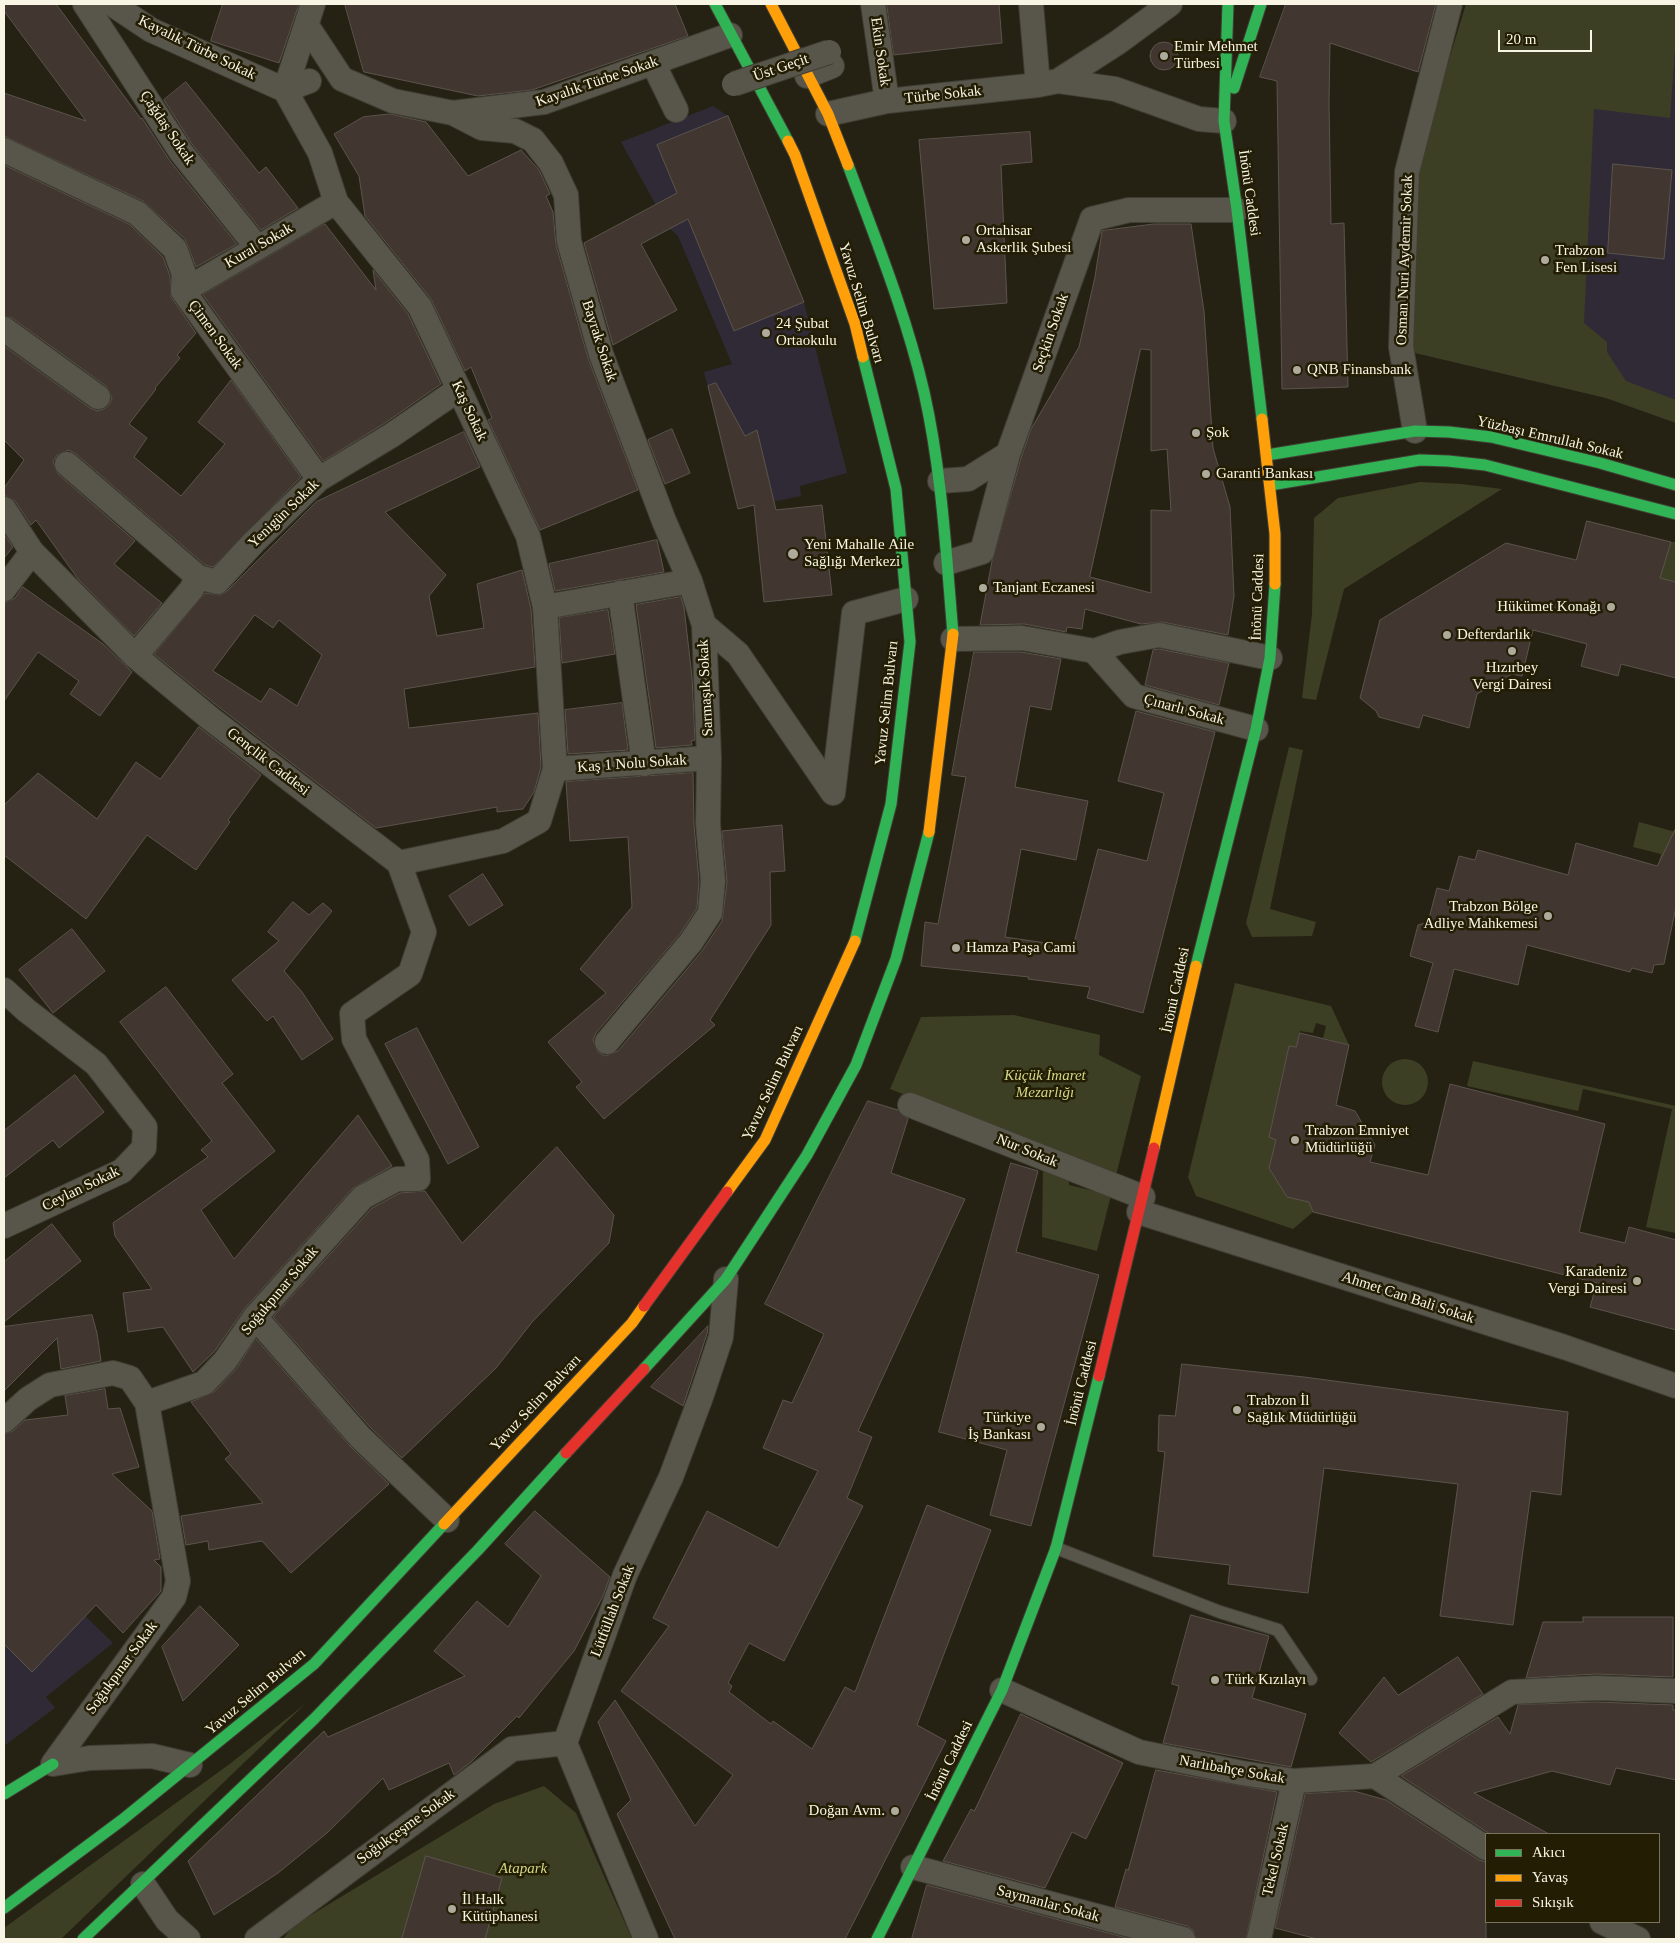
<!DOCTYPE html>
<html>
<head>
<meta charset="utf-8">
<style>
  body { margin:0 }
  #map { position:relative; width:1680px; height:1943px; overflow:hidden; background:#252213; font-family:Georgia,serif }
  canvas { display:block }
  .frame { position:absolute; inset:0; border:5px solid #f8f5e5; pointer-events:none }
  .legend { position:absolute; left:1485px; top:1833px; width:175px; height:90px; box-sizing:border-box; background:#221d03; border:1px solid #78735d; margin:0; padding:6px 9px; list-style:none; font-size:15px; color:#f8f5e5 }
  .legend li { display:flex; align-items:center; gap:10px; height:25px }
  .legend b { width:25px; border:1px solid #78735d }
  .scale { position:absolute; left:1498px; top:30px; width:94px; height:22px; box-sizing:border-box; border:2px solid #f8f5e5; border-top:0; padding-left:6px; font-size:15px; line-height:18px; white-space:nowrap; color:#f8f5e5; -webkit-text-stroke:4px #221d03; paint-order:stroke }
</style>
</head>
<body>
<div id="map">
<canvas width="1680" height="1943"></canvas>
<div class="frame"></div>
<ul class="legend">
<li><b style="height:6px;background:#30b455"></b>Akıcı</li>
<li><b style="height:6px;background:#ff9f0a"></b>Yavaş</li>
<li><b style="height:6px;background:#e5322d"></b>Sıkışık</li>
</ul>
<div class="scale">20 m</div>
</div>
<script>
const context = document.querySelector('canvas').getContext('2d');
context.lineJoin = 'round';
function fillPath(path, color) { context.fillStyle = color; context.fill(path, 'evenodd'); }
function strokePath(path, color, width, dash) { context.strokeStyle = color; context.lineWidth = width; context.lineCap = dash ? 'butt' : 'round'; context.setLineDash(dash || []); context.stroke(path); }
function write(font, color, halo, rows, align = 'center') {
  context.font = font + ' Georgia,serif'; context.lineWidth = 5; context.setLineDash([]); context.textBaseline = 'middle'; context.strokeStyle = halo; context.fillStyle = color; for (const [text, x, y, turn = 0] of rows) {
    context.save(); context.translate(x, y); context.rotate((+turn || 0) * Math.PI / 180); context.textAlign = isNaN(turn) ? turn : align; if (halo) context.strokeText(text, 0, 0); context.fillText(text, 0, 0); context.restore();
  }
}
fillPath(new Path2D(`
  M1466 4H1676V423L1606 398 1411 352Z
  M713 106 728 116 804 302 847 473 800 486 801 496 738 509 704 372 732 364 678 236 668 227 621 142Z
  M11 1543 113 1643 46 1697 55 1708 4 1746V1547Z`), '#2f2a36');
fillPath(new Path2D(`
  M1466 4H1676V35L1670 118 1594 109 1584 323 1607 342V352L1626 381 1676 400V423L1606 398 1411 352 1416 168Z
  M1420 482 1461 484 1502 489 1344 589 1316 700 1302 698 1312 614 1314 518 1338 498Z
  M1671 542H1676V582L1660 578Z
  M1289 747 1303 750 1270 909 1316 922 1312 936 1252 937 1246 923Z
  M1639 822 1676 832V866L1659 861 1661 854 1633 847Z
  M1235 983 1331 1006 1349 1045 1323 1038 1326 1026 1316 1023 1313 1033 1300 1031 1296 1047 1289 1046 1269 1136 1279 1142 1269 1168 1287 1197 1309 1202 1313 1212 1293 1229 1196 1196 1188 1177Z
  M1014 1015 1100 1035 1099 1055 1141 1076 1097 1251 1042 1237 1043 1164 1069 1174V1185L1102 1193 1024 1141 890 1089 921 1017Z
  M1382 1082a23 23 0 1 1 46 0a23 23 0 1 1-46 0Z
  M1473 1061 1676 1106V1233L1646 1227 1672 1109 1583 1089 1578 1111 1467 1086Z
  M305 1704 61 1939H4V1928L231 1763Z
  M544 1786 576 1813 632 1939H283L293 1926 494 1804Z`), '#3d3f24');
const building = new Path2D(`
  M4 4H56L141 119 142 118 170 161 237 244 196 267 185 239 143 201 4 136V93L86 121 4 11Z
  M223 4H299L279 63 211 41Z
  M345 4H675L688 36 532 90 478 96 364 72Z
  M887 4H999L1002 43 894 55Z
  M1286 4H1436L1418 72 1330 43 1329 103 1331 224 1344 223 1348 387 1282 389 1277 81 1260 77Z
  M1150 56a14 14 0 1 1 28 0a14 14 0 1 1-28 0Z
  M186 82 259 173 266 167 298 208 261 230 192 144 164 100Z
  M390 114 426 122 468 176 521 150 539 170 550 194 546 196 553 212 556 245 588 358 638 490 540 530 488 420 492 418 471 367 465 371 431 299 365 216 359 176 334 134 363 117Z
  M728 116 804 302 734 331 688 219 641 244 677 310 613 345 584 243 677 193 657 145Z
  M1030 132 1032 162 1001 165 1007 303 934 309 919 140Z
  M1613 164 1672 170 1664 259 1608 253Z
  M4 165 129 224 163 257 170 276 171 297 196 333 177 355 180 358 155 388 156 389 129 424 147 438 134 457 181 496 225 444 198 422 231 380 301 477 213 567 205 565 76 454 69 450 57 455 53 462 58 474 135 541 114 564 162 603 134 636 78 579 36 520 31 525 15 501 4 495V488L24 460 4 440V346L90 408 97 411 104 409 109 405 112 398 106 386 12 318 4 316Z
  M325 224 376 290 373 270 408 314 441 384 385 423 323 461 203 295Z
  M1154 224H1191L1204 311 1213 448 1230 507 1234 596 1228 635 1162 622 1141 624 1085 609 1082 629 1067 627 1066 632 1024 624 980 625 992 561 1021 458 1031 429 1079 347 1095 277 1102 231ZM1141 349 1151 350V451L1167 449 1171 511 1151 510V593L1090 577Z
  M716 383 745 436 757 430 776 510 822 505 832 595 764 602 754 505 738 509 708 386Z
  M672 429 690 473 665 484 648 440Z
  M464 432 480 467 385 512 446 575 429 596 437 636 484 628 477 584 522 570 531 609 535 667 404 689 409 728 538 713 541 767 534 792 523 809 497 812V807L376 828 220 708 154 654 205 593 220 595 227 591 316 502ZM255 615 273 628 279 620 322 655 297 706 270 688 261 702 213 671Z
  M1587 521 1671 542 1660 578 1676 582V678L1621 664 1618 676 1581 666 1587 644 1533 630 1522 676 1512 674 1477 694 1469 728 1423 715 1419 728 1379 717 1376 711 1360 698 1380 620 1506 543 1576 560Z
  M4 534 13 547 4 558Z
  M657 540 664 572 555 591 549 564Z
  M23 587 103 644 132 672 100 716 70 694 79 681 38 652 4 701V603L15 598Z
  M681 597 684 607 692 677 695 740 691 741 692 745 656 748 636 605Z
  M608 610 615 654 562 663 559 618Z
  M1159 649 1229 663 1219 705 1145 685 1153 650Z
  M974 652H1021L1061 659 1051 710 1030 706 1015 787 1088 801 1076 860 1021 849 1005 937 1073 947 1098 849 1147 861 1164 793 1118 781 1136 711 1215 732 1143 1013 1087 998 1090 987 1028 979 1029 977 921 966 925 922 938 924 966 777 952 775Z
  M622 703 628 750 568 754 565 710Z
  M199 727 261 775 228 820 230 822 196 870 147 835 86 919 4 855V805L38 773 97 819 136 762 160 779Z
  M693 773 694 825 699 881 697 908 680 934 596 1033 593 1040 598 1052 605 1056 618 1051 702 951 722 921 727 882 722 831 782 825 785 871 770 872 771 925 710 1020 715 1025 604 1119 576 1087 582 1082 548 1042 606 993 580 969 632 907 628 837 570 841 566 782Z
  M1676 828V907L1664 964 1654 965 1652 973 1632 968 1630 972 1527 945 1518 985 1454 969 1438 1032 1415 1026 1433 963 1410 956 1418 925 1428 922 1437 888 1449 891 1459 856 1475 860 1478 850 1568 875 1576 843 1657 866Z
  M483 874 503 905 469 926 449 896Z
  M293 902 309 915 323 903 332 911 284 971 302 992 333 1039 302 1060 273 1016 267 1021 232 980 279 941 268 932Z
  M72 929 105 971 53 1013 19 970Z
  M166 987 233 1074 222 1083 275 1151 201 1210 234 1259 358 1115 392 1166 353 1188 245 1308 214 1352 193 1372 163 1327 128 1332 123 1293 152 1289 115 1236 113 1223 208 1157 201 1150 212 1141 120 1022Z
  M417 1028 479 1147 448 1164 385 1044Z
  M1300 1033 1349 1045 1336 1105 1355 1111 1375 1145 1370 1162 1428 1175 1450 1084 1605 1124 1579 1232 1625 1243 1629 1227 1676 1240V1330L1590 1307 1597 1283 1313 1212 1309 1202 1287 1197 1269 1168 1276 1140 1269 1137 1289 1046 1296 1047Z
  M75 1075 104 1112 59 1148 53 1140 4 1178V1131Z
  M868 1101 898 1110 908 1119 891 1173 965 1199 858 1431 872 1437 847 1498 863 1506 784 1661 749 1643 728 1683 732 1686 729 1692 771 1724 773 1721 812 1749 845 1687 855 1692 927 1505 991 1530 917 1725 946 1741 845 1939H675L617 1814 631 1800 598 1722 615 1700 695 1826 733 1775 621 1691 669 1626 653 1618 707 1511 778 1548 818 1471 763 1448 783 1400 792 1403 824 1334 765 1304Z
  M557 1147 614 1215 609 1243 533 1321 496 1368 402 1458 370 1427 273 1317 372 1208 400 1193 425 1191 462 1243Z
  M1011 1163 1038 1171 1016 1252 1099 1275 1031 1526 990 1515 1007 1450 939 1432Z
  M52 1224 81 1261 4 1322V1262Z
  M92 1315 97 1333 101 1361 61 1369 57 1338 4 1391V1327Z
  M708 1326 707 1334 683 1406 651 1387Z
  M256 1339 350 1446 389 1484 291 1573 262 1541 209 1550 208 1541 186 1545 181 1516 263 1503 225 1459 231 1454 191 1402 214 1392 236 1369Z
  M1182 1364 1304 1377 1568 1412 1561 1495 1531 1491 1513 1625 1440 1616 1458 1484 1324 1468 1308 1593 1228 1584 1230 1565 1153 1556 1165 1452 1158 1451 1159 1415 1175 1416Z
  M105 1389 108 1409 120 1408 139 1467 112 1474 152 1511 160 1559 154 1560 161 1567V1591L123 1633 96 1605 32 1672 4 1644V1434L13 1431 25 1420 68 1415 65 1396Z
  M535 1511 610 1577 603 1596 574 1651 519 1718 517 1716 471 1762 454 1775 449 1763 389 1790 383 1778 327 1833 278 1873 214 1915 188 1861 324 1731 328 1737 465 1676 434 1651 477 1601 508 1627 541 1576 505 1544Z
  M200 1606 239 1645 183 1701 162 1647Z
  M1191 1615 1269 1636 1252 1698 1306 1714 1291 1767 1163 1743 1179 1686 1172 1684Z
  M1583 1617H1673V1677L1596 1674 1526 1678 1543 1622H1583Z
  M1458 1657 1483 1694 1371 1762 1339 1733 1384 1677 1398 1695Z
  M1597 1702 1673 1705V1710H1676V1780L1616 1768 1610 1785 1552 1771 1474 1793 1549 1834H1490L1401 1776 1498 1717 1510 1734 1518 1705Z
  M1021 1714 1123 1763 1086 1839 1072 1832 1045 1888 943 1861 971 1809 974 1811Z
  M1156 1770 1277 1792 1246 1939H1196L1193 1930 1187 1926 1115 1907 1126 1869 1128 1870Z
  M1354 1791 1386 1800 1479 1860 1486 1862V1939H1317L1275 1928 1305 1794Z
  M426 1856 502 1878 485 1939H402Z
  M927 1885 1131 1939H912Z`);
fillPath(building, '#423730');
strokePath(building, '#5b544d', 1);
const lane = new Path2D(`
  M1056 1548 1220 1612 1278 1630 1311 1679`);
const street = new Path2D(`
  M85 4 181 152 257 247
  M112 4 151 30 285 90
  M873 4 887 101
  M1031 4 1038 85
  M307 26 342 79 393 101 453 113 544 102 730 35
  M653 63 676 110
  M807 76 832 66
  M1058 81 1117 43 1170 4
  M285 90 313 4
  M285 90 309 81
  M453 113 482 128 515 131 533 140 551 163 566 195 569 241 601 354 664 521 690 581 704 625 709 758 708 824 713 881 710 913 691 942 607 1042
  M828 114 887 101 1038 85 1058 81 1115 89 1199 119 1224 121
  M4 150 137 213 175 249 184 274 183 291 319 479
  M183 291 336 202
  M4 329 98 397
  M1415 431 1401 347 1407 172 1450 4
  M67 464 198 577
  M940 481 968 479 1008 454
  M4 509 32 552 135 656 211 719 399 863 503 841 539 821 555 769 545 607 528 536 420 307 336 202 320 153 285 90
  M946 563 982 552 1008 454 1092 219 1129 210H1237
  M4 589 32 552
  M620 593 644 764
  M545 607 690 581
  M704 625 738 654 833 793 854 613 906 599
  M953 639 1022 638 1094 651 1134 696 1256 729
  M1094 651 1120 642 1159 635 1270 658
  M135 656 191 590 198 577 217 582 254 542 319 479 392 435 459 389
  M555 769 709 758
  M4 990 26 1010 96 1064 145 1127 144 1148 122 1171 4 1226
  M910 1105 1143 1197
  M1139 1212 1564 1347 1676 1386
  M255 1317 360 1437 447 1520
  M147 1403 204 1383 225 1361 255 1317 363 1197 397 1179H418L417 1160 354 1039 352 1014 410 974 424 932 399 863
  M4 1421 28 1399 50 1385 113 1373 130 1378 147 1403 178 1581 174 1597 53 1764
  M1002 1690 1139 1752 1242 1773 1294 1781 1375 1776 1486 1848
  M53 1764 90 1758 152 1756 190 1765
  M1375 1776 1512 1692 1597 1688 1676 1691
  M913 1867 1183 1939
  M143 1884 167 1920 188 1939
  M1602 1922 1638 1939
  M257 1939 512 1749 565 1743
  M646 1939 565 1743 625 1575 671 1477 701 1397 721 1337 726 1279
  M1259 1939 1294 1781`);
const fast = new Path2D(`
  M715 4 788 141
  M1228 4 1224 121 1237 210 1262 419
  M1234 88 1261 4
  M848 165C876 240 906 314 924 392 942 472 946 553 953 634
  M1267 455 1415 431 1449 432 1491 437 1600 463 1676 485
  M1270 485 1420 460 1448 461 1485 465 1676 514
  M855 941 891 804 910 642 896 489 863 357
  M1196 966 1256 729 1270 658 1275 584
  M644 1369 726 1279 807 1155 856 1065 896 959 929 832
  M4 1794 53 1764
  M4 1908 122 1820 314 1664 444 1524
  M83 1939 314 1719 478 1550 566 1453
  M877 1939 1002 1690 1056 1548 1099 1376`);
const slow = new Path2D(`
  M771 4 828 114 848 165
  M788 141 795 155 855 324 863 357
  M1262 419 1275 534V584
  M929 832 953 634
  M1154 1148 1196 966
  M727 1192 765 1140 855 941
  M444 1524 632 1323 644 1306`);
const jam = new Path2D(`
  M644 1306 727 1192
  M1099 1376 1154 1148
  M566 1453 644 1369`);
strokePath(lane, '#403e33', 14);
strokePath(street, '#403e33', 26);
strokePath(fast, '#403e33', 13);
strokePath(slow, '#403e33', 13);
strokePath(jam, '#403e33', 13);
strokePath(lane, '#58564b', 12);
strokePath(street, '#58564b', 24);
strokePath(fast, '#30b455', 11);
strokePath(slow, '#ff9f0a', 11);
strokePath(jam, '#e5322d', 11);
const streetBridge = new Path2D(`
  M734 84 829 52`);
strokePath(streetBridge, '#403e33', 26, []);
strokePath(streetBridge, '#58564b', 24);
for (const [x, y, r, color] of [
  [1164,56,5,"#aeab9c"],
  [966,240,5,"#aeab9c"],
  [1545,260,5,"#aeab9c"],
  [766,333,5,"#aeab9c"],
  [1297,370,5,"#aeab9c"],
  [1196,433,5,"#aeab9c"],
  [1206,474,5,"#aeab9c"],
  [793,554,6,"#aeab9c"],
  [983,588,5,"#aeab9c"],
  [1611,607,5,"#aeab9c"],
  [1447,635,5,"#aeab9c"],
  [1512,651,5,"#aeab9c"],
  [1548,916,5,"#aeab9c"],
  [956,948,5,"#aeab9c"],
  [1295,1140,5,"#aeab9c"],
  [1637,1281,5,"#aeab9c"],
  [1237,1410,5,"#aeab9c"],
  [1041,1427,5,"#aeab9c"],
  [1215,1680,5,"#aeab9c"],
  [895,1811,5,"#aeab9c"],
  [452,1909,5,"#aeab9c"]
]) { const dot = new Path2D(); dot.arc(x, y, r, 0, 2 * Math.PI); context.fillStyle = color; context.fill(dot); strokePath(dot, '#221d03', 2); }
write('15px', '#f8f5e5', '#221d03', [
  ["Emir Mehmet",1174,47],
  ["Türbesi",1174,64],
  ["Ortahisar",976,231],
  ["Askerlik Şubesi",976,248],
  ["Trabzon",1555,251],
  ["Fen Lisesi",1555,268],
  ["24 Şubat",776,324],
  ["Ortaokulu",776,341],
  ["QNB Finansbank",1307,370],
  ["Şok",1206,433],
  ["Garanti Bankası",1216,474],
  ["Yeni Mahalle Aile",804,545],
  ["Sağlığı Merkezi",804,562],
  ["Tanjant Eczanesi",993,588],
  ["Hükümet Konağı",1601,607,"right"],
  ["Defterdarlık",1457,635],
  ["Hızırbey",1512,668,"center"],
  ["Vergi Dairesi",1512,685,"center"],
  ["Trabzon Bölge",1538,907,"right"],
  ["Adliye Mahkemesi",1538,924,"right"],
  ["Hamza Paşa Cami",966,948],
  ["Trabzon Emniyet",1305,1131],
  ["Müdürlüğü",1305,1148],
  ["Karadeniz",1627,1272,"right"],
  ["Vergi Dairesi",1627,1289,"right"],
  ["Trabzon İl",1247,1401],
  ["Sağlık Müdürlüğü",1247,1418],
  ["Türkiye",1031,1418,"right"],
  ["İş Bankası",1031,1435,"right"],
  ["Türk Kızılayı",1225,1680],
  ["Doğan Avm.",885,1811,"right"],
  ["İl Halk",462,1900],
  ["Kütüphanesi",462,1917]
], 'left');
write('15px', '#f8f5e5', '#221d03', [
  ["Kayalık Türbe Sokak",197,48,26],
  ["Ekin Sokak",880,52,82],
  ["Üst Geçit",781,68,-19],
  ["Kayalık Türbe Sokak",597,82,-19],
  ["Türbe Sokak",943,95,-6],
  ["Çağdaş Sokak",167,128,56],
  ["İnönü Caddesi",1249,193,82],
  ["Kural Sokak",259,246,-30],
  ["Osman Nuri Aydemir Sokak",1405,260,-88],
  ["Yavuz Selim Bulvarı",861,303,73],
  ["Seçkin Sokak",1051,333,-71],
  ["Çimen Sokak",215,335,54],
  ["Bayrak Sokak",599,341,72],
  ["Kaş Sokak",469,411,65],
  ["Yüzbaşı Emrullah Sokak",1550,438,13],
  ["Yenigün Sokak",284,514,-44],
  ["İnönü Caddesi",1258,597,-88],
  ["Sarmaşık Sokak",706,688,-93],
  ["Yavuz Selim Bulvarı",887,703,-84],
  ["Çınarlı Sokak",1184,710,15],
  ["Gençlik Caddesi",268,762,38],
  ["Kaş 1 Nolu Sokak",632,764,-4],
  ["İnönü Caddesi",1176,990,-78],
  ["Yavuz Selim Bulvarı",773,1083,-65],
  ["Nur Sokak",1027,1151,22],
  ["Ceylan Sokak",81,1189,-26],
  ["Soğukpınar Sokak",280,1291,-50],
  ["Ahmet Can Bali Sokak",1408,1298,18],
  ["İnönü Caddesi",1082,1383,-76],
  ["Yavuz Selim Bulvarı",536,1403,-47],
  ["Lütfüllah Sokak",613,1611,-69],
  ["Soğukpınar Sokak",122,1668,-54],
  ["Yavuz Selim Bulvarı",256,1692,-40],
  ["İnönü Caddesi",950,1761,-64],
  ["Narlıbahçe Sokak",1232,1770,10],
  ["Soğukçeşme Sokak",406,1827,-36],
  ["Tekel Sokak",1276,1860,-77],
  ["Saymanlar Sokak",1048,1904,15]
]);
write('italic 15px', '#d0d887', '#221d03', [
  ["Küçük İmaret",1045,1076],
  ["Mezarlığı",1045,1093],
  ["Atapark",523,1869]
]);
</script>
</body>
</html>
